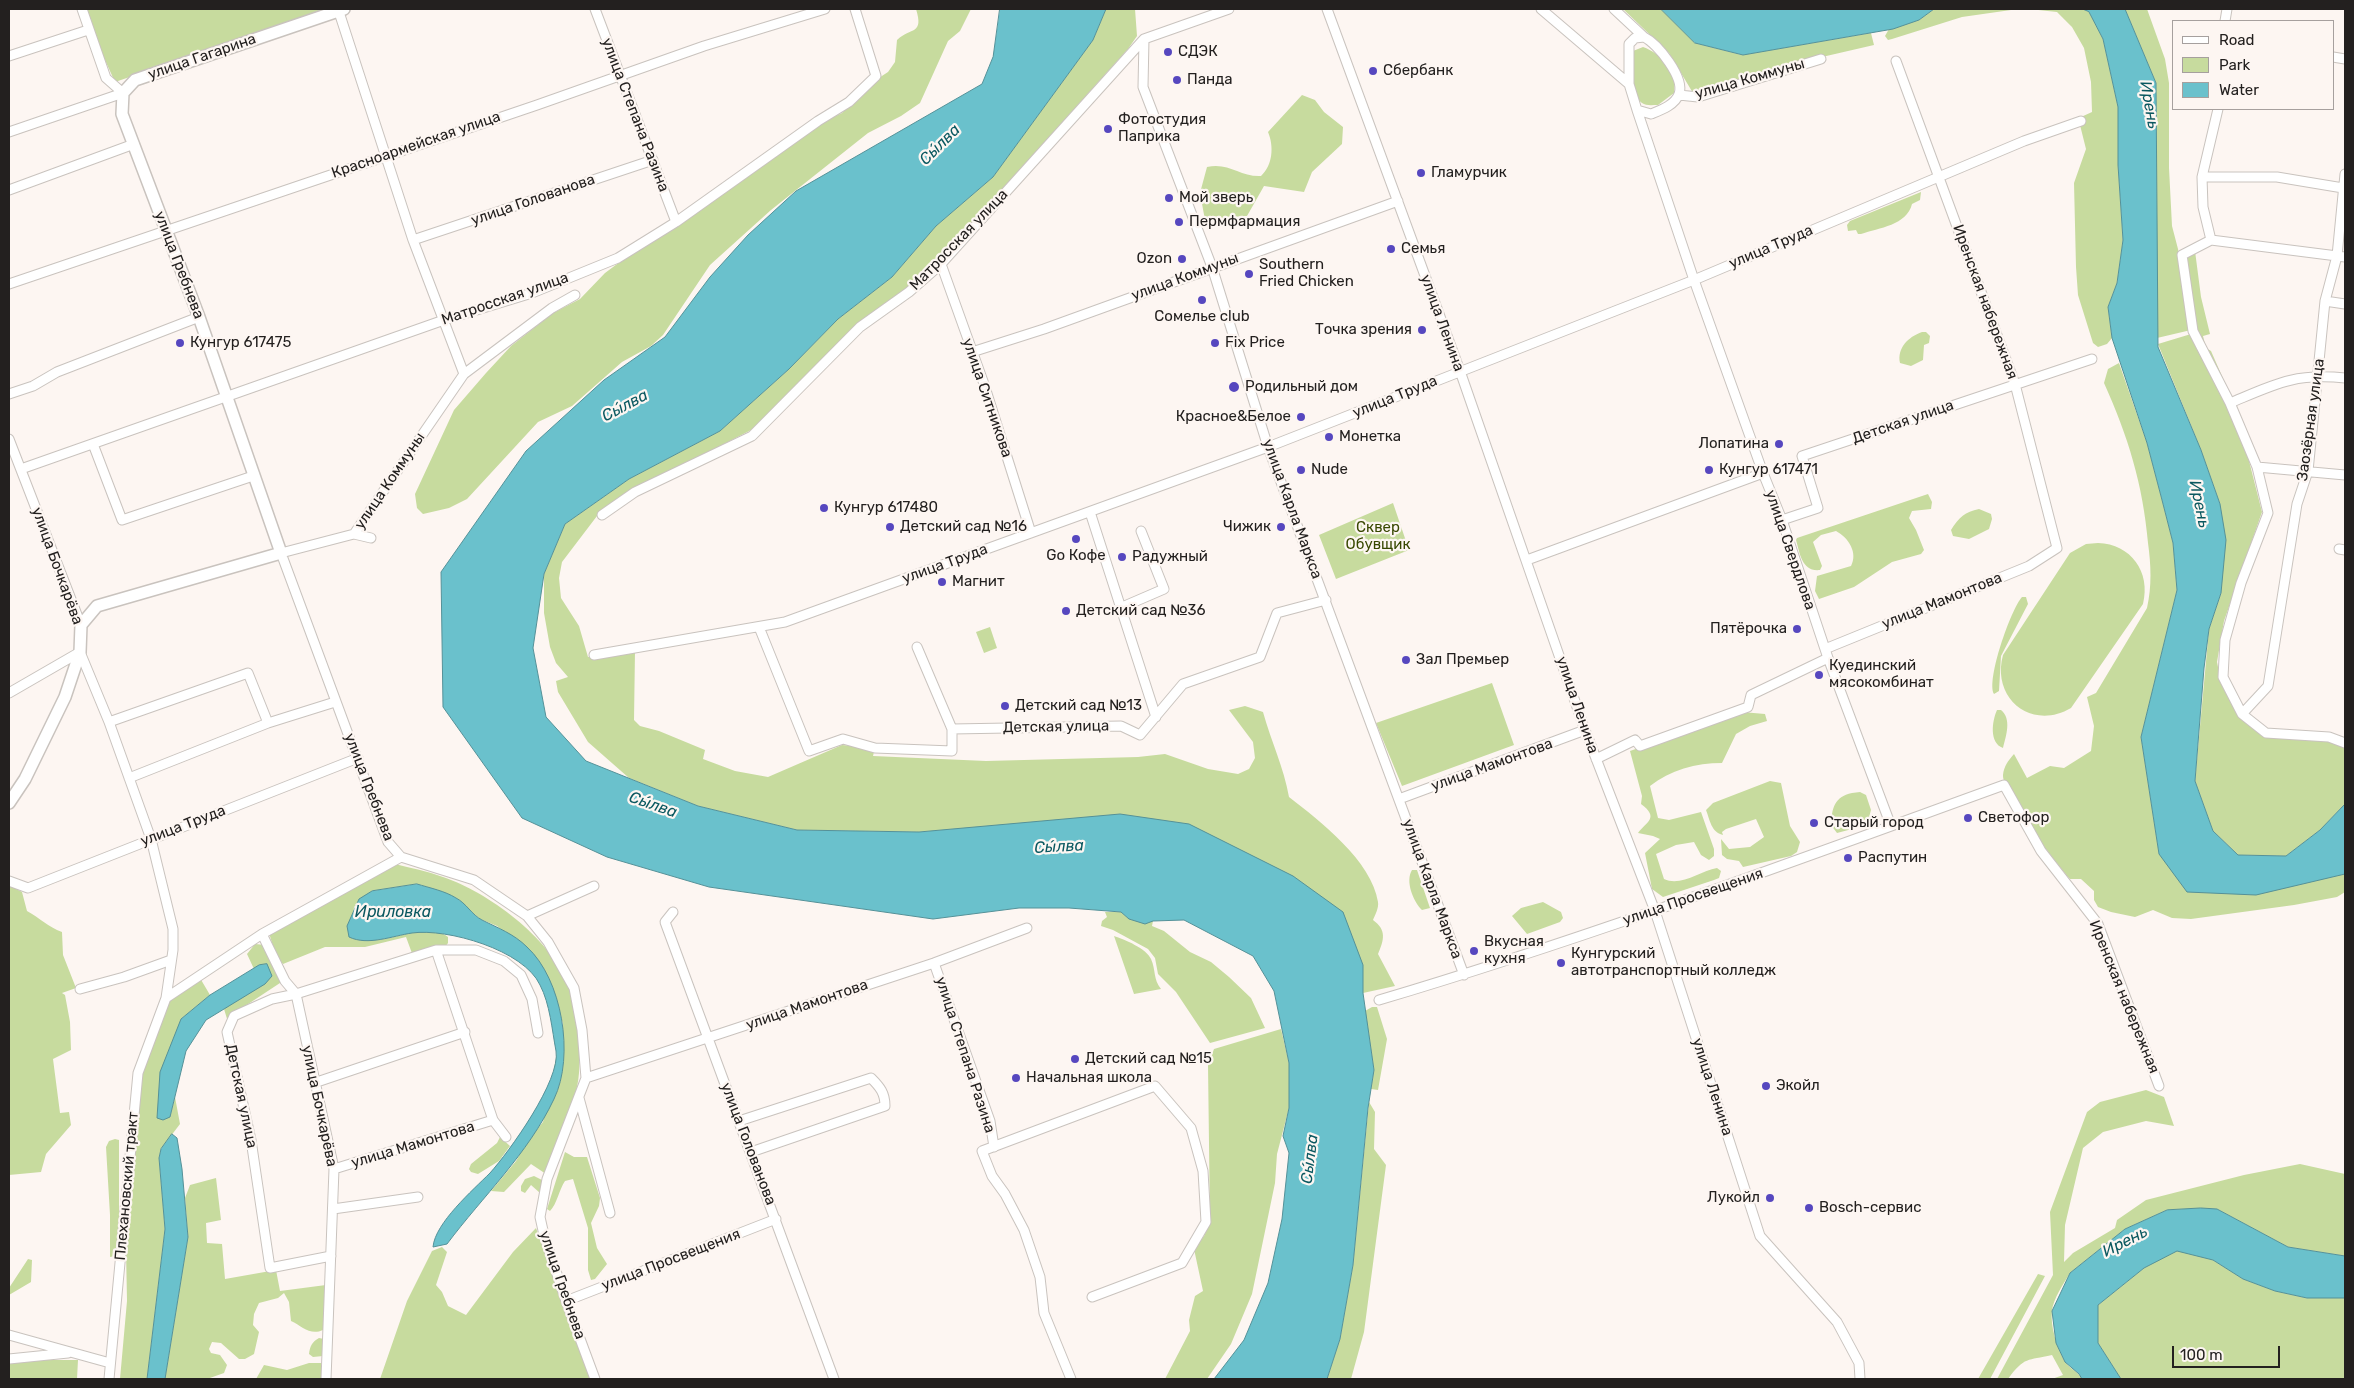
<!DOCTYPE html>
<html>
<head>
<meta charset="utf-8">
<style>
  body { margin:0 }
  #map { position:relative; width:2354px; height:1388px; overflow:hidden; background:#fdf6f2; font-family:Rubik,sans-serif }
  canvas { display:block }
  .frame { position:absolute; inset:0; border:10px solid #23201f; pointer-events:none }
  .legend { position:absolute; left:2172px; top:20px; width:162px; height:90px; box-sizing:border-box; background:#fdf6f2; border:1px solid #a6a09e; margin:0; padding:6px 9px; list-style:none; font-size:15px; color:#23201f }
  .legend li { display:flex; align-items:center; gap:10px; height:25px }
  .legend b { width:25px; border:1px solid #a6a09e }
  .scale { position:absolute; left:2172px; top:1346px; width:108px; height:22px; box-sizing:border-box; border:2px solid #23201f; border-top:0; padding-left:6px; font-size:15px; line-height:18px; white-space:nowrap; color:#23201f; -webkit-text-stroke:4px #fdf6f2; paint-order:stroke }
</style>
</head>
<body>
<div id="map">
<canvas width="2354" height="1388"></canvas>
<div class="frame"></div>
<ul class="legend">
<li><b style="height:6px;background:#fff"></b>Road</li>
<li><b style="height:14px;background:#c7db9e"></b>Park</li>
<li><b style="height:14px;background:#6ac1cc"></b>Water</li>
</ul>
<div class="scale">100 m</div>
</div>
<script>
const context = document.querySelector('canvas').getContext('2d');
context.lineJoin = 'round';
function fillPath(path, color) { context.fillStyle = color; context.fill(path, 'evenodd'); }
function strokePath(path, color, width, dash) { context.strokeStyle = color; context.lineWidth = width; context.lineCap = dash ? 'butt' : 'round'; context.setLineDash(dash || []); context.stroke(path); }
function write(font, color, halo, rows, align = 'center') {
  context.font = font + ' Rubik,sans-serif'; context.lineWidth = 4.5; context.setLineDash([]); context.textBaseline = 'middle'; context.strokeStyle = halo; context.fillStyle = color; for (const [text, x, y, turn = 0] of rows) {
    context.save(); context.translate(x, y); context.rotate((+turn || 0) * Math.PI / 180); context.textAlign = isNaN(turn) ? turn : align; if (halo) context.strokeText(text, 0, 0); context.fillText(text, 0, 0); context.restore();
  }
}
fillPath(new Path2D(`
  M85 9H329L115 82 89 25Z
  M916 9H971L960 31 948 41 920 103 901 116 868 133 771 210 710 265 663 335 651 346 622 362 572 406 538 422 467 499 449 508 423 514 417 508 415 494 454 410 486 373 511 346 553 313 580 299 605 273 632 253 827 120 842 113 868 85 888 72 895 62 897 40C911 27 924 35 916 9Z
  M1106 9H1135L1137 36 1128 49 1066 118 1018 178 978 216 912 285 755 428 650 482 597 516 562 562 559 578 561 598 579 626 588 657 635 651 634 720 640 726 659 731 705 750 703 759 735 771 768 777 842 745 875 748 873 756 986 761 1138 757 1165 754 1208 769 1238 774 1249 769 1255 758 1253 742 1229 710 1245 706 1263 712C1271 741 1284 768 1289 797 1320 821 1372 861 1378 902 1379 908 1375 915 1373 920 1387 930 1384 940 1378 954L1395 986 1363 993V965L960 829 919 832 797 830 698 806 629 778 588 742 558 692 556 681 568 677 556 663 550 647 544 613V574L565 524 629 479 720 431 789 369 838 319 892 277 936 226 993 177 1093 40Z
  M1623 9H1661L1695 43 1742 55 1871 33 1874 45 1822 57 1693 93 1669 53Z
  M1934 9H2018L1962 17 1892 39 1888 40 1885 36 1889 29 1919 20Z
  M2029 9H2083L2089 12 2103 39 2118 107V165L2123 240 2117 283 2108 307 2112 338 2107 344 2098 347 2093 343 2078 295 2076 267 2074 183 2086 149 2080 125 2081 117 2092 112 2091 82 2084 48 2072 27 2057 12Z
  M2125 9H2147L2165 59 2169 83V168L2172 226 2178 249 2191 330 2157 338 2156 83Z
  M1643 47C1661 53 1678 74 1674 93L1658 105C1652 105 1646 106 1642 103 1629 94 1632 64 1633 51Z
  M1302 95 1315 100 1324 112 1343 127 1342 144 1312 172 1304 192 1264 186 1247 216 1230 217 1219 223 1205 220 1200 193 1207 167C1229 162 1240 177 1261 176 1273 165 1274 146 1268 132Z
  M1921 192 1920 200 1912 204C1907 225 1879 228 1861 234H1858L1856 230 1848 231 1847 225 1850 221Z
  M2195 251 2201 297 2210 334 2203 336 2206 348 2211 351 2232 399 2194 330 2184 260Z
  M1922 332H1926L1930 336 1929 343 1924 345 1923 360 1911 366 1900 363C1897 348 1908 337 1922 332Z
  M2191 334 2223 396 2247 453 2262 512 2224 621 2217 662 2220 677 2265 735 2328 739 2345 746V804L2320 830 2286 856 2238 855 2213 831 2195 781 2209 629 2221 593 2220 504 2201 450 2158 344Z
  M2119 363 2147 443 2162 500 2173 543 2177 590 2141 737 2159 854 2323 878 2345 874V892L2337 897 2294 905 2191 919 2172 918 2153 910 2135 917 2111 912 2098 907 2094 900V891L2081 879H2070C2056 863 2002 794 2003 775 2004 766 2008 761 2014 754L2027 778 2050 766 2064 768 2091 751 2094 726 2087 697 2096 693 2147 608C2152 586 2151 565 2148 543 2143 485 2128 436 2104 383L2108 369Z
  M1928 494 1932 502 1931 509 1912 511 1909 518 1916 530 1924 550 1921 554 1892 562 1854 587 1819 599 1815 591 1817 576 1851 566C1858 553 1849 538 1836 531L1821 535 1813 542 1822 566 1820 570C1802 572 1800 554 1796 540L1797 538Z
  M1393 503 1409 550 1336 579 1319 535Z
  M1979 509 1991 514 1992 519 1989 529 1969 539 1953 536 1951 530C1959 517 1965 512 1979 509Z
  M2098 543C2131 544 2151 572 2143 604L2071 708C2032 731 1991 699 2003 655L2070 553 2086 544Z
  M2022 597H2026L2028 604 2001 656 1999 691 1994 694C1986 680 2011 609 2022 597Z
  M990 627 997 648 984 653 976 632Z
  M1492 683 1514 745 1402 786 1376 723Z
  M1997 710H2001C2012 719 2006 736 2003 748 1989 743 1992 721 1997 710Z
  M1742 712 1765 714 1767 721 1750 726 1736 734 1722 763C1696 763 1670 770 1650 786L1658 818 1669 820 1701 812 1714 849V856L1709 860 1701 855 1694 842 1676 845 1656 854 1664 879C1681 887 1700 871 1717 868L1721 871 1719 878 1714 880 1663 897 1652 889 1645 853 1660 839 1653 836 1638 833C1646 822 1660 818 1641 804L1642 796 1630 751Z
  M1770 781 1781 783 1790 826 1800 842 1797 852 1791 856 1743 867 1739 861 1727 859 1722 855 1721 839 1729 849 1750 847 1764 837 1756 819 1726 829 1722 832 1723 835C1711 832 1710 820 1706 810L1713 803Z
  M1852 793 1860 792 1866 795 1871 810 1868 821 1852 829 1837 833 1831 825C1832 808 1834 797 1852 793Z
  M395 864C411 868 427 871 443 877 488 892 550 938 567 983 578 1010 581 1044 579 1073 576 1108 558 1142 546 1174L531 1164 504 1192 491 1191 516 1161 529 1138 543 1122 563 1024 551 985 539 961 497 926 480 919 456 898 417 884 372 891 354 907 353 917 348 926C355 930 367 940 375 940 398 939 427 922 448 937V943L445 947 413 956 406 937 365 947H325L283 964 276 956 269 933Z
  M1412 870H1417L1430 908 1422 910C1413 901 1405 881 1412 870Z
  M9 885 22 892 27 911C40 918 48 927 62 932L63 955 76 988 62 993 65 995 70 1022 71 1050 53 1059 60 1113 69 1112 71 1125 46 1154 41 1172 9 1175Z
  M1543 902 1561 912 1563 918 1560 922 1527 934 1512 916 1521 908Z
  M1105 912H1121L1129 919 1153 921 1152 926 1164 931 1190 952 1211 962 1229 977 1251 998 1265 1028 1210 1043 1176 992 1158 974 1155 958 1148 949 1113 930 1101 926 1102 921 1107 917Z
  M1114 936C1124 939 1147 949 1151 959 1156 970 1153 979 1161 989L1134 994Z
  M255 944 265 945 282 979 280 983 233 1014 228 1022 224 1009 259 965 254 969 247 954Z
  M200 978 210 995 181 1019 170 1117 175 1097 180 1124 161 1149 159 1158 165 1229 147 1379H120L127 1301 126 1250 130 1192 140 1078 169 999Z
  M1372 1007H1377L1387 1039 1378 1090 1371 1089 1374 1070 1365 1011Z
  M1281 1029 1289 1063V1108L1277 1154 1275 1183 1252 1294 1231 1344 1207 1379H1165L1190 1331 1189 1320 1195 1296 1203 1291 1194 1249 1204 1236 1210 1222 1208 1065 1214 1049Z
  M2146 1090 2164 1097 2174 1126 2146 1121 2103 1132 2083 1148 2065 1225 2064 1262 2073 1253 2115 1228 2117 1220 2146 1200 2244 1175 2300 1164 2345 1174V1256L2288 1247 2217 1209 2167 1210 2125 1229 2070 1273C2064 1283 2053 1299 2052 1311 2050 1326 2057 1347 2064 1360 2068 1368 2078 1371 2082 1379H2052L2063 1375 2052 1355C2027 1361 2025 1356 2008 1379H1997L2053 1275 2050 1212 2087 1112 2100 1102Z
  M1369 1102 1375 1112 1374 1149 1386 1165 1364 1332 1351 1379H1327L1340 1339 1353 1265Z
  M500 1137 510 1146 499 1161 478 1174 471 1172 469 1169 471 1164 497 1143Z
  M115 1139 119 1140V1222L116 1256 110 1257V1215L106 1147 109 1141Z
  M565 1152 574 1157H587L600 1198 599 1206 591 1223 597 1248 607 1264 595 1279 591 1280 588 1270V1228L573 1179 565 1181C559 1190 557 1204 550 1211L547 1209Z
  M534 1176 542 1180 540 1193 531 1185 525 1193 521 1191V1186L525 1179Z
  M216 1178 221 1220 206 1223 207 1243 222 1244 225 1279 276 1270 280 1291 326 1285 325 1324 323 1330C310 1336 302 1326 291 1321L289 1302 284 1293 278 1298 259 1303 254 1314 253 1325 259 1332 254 1354 245 1359H239L221 1343 212 1342 209 1349 211 1353 220 1355 227 1365 224 1373 207 1379H165L188 1237 185 1198 190 1185Z
  M536 1228 591 1379H380L407 1301 432 1251 442 1247 447 1252 436 1285 442 1292 448 1306 466 1315 513 1252Z
  M2177 1250 2213 1260 2243 1279 2275 1291 2307 1298H2345V1379H2121L2098 1343V1305L2144 1268Z
  M28 1259 32 1260 31 1282 9 1295V1288Z
  M2038 1274 2045 1276 1990 1379H1978Z
  M319 1338 324 1339 323 1356 313 1357 309 1354C310 1346 312 1342 319 1338Z
  M40 1360H78L77 1379H9V1362Z
  M309 1363H321L323 1379H256L264 1365 287 1370Z`), '#c7db9e');
const water = new Path2D(`
  M1000 9H1106L1093 40 993 177 936 226 892 277 838 319 789 369 720 431 629 479 565 524 544 574 533 648 546 717 586 761 698 806 797 830 919 832 1120 814 1189 824 1293 876 1343 912 1363 965V993L1374 1070 1368 1108 1353 1265 1340 1339 1327 1379H1214L1244 1340 1268 1283 1282 1219 1289 1153 1283 1136 1289 1108V1063L1274 991 1253 956 1184 920 1153 921 1145 924 1129 919 1121 912 1069 908H1019L933 919 709 887 607 857 522 818 443 707 441 572 526 451 604 380 665 337 710 277 748 235 796 191 982 84 993 57Z
  M1661 9H1934L1919 20 1893 29 1743 55 1695 43Z
  M2083 9H2125L2156 83 2158 347 2201 450 2220 504 2226 540 2221 593 2209 629 2204 668 2195 781 2213 831 2238 855 2286 856 2320 830 2345 804V874L2256 895 2187 892 2159 854 2141 737 2177 590 2173 543 2162 500 2147 443 2112 338 2108 307 2117 283 2123 240 2118 165V107L2103 39 2089 12Z
  M417 884C430 888 445 891 456 898 466 903 472 915 482 920 498 928 514 934 527 947 562 979 575 1056 554 1099 528 1154 483 1196 447 1244L433 1247C435 1223 473 1190 490 1173 509 1152 561 1080 556 1051 552 1030 550 1004 540 985 524 950 447 928 412 933 392 936 368 946 349 937L347 926 359 899 372 891Z
  M267 964 272 976 265 984 206 1020 186 1051 170 1117 163 1120 157 1118 160 1072 181 1019 210 995 259 965Z
  M172 1134 177 1138 182 1169 188 1237 165 1379H147L165 1229 159 1158 161 1149Z
  M2201 1208 2217 1209 2288 1247 2345 1256V1298H2307L2275 1291 2243 1279 2213 1260 2177 1251 2144 1268 2098 1305V1343L2121 1379H2082L2079 1374 2065 1362 2056 1343 2052 1311 2070 1273 2125 1229 2167 1210Z`);
fillPath(water, '#6ac1cc');
strokePath(water, '#559198', 1);
const minor = new Path2D(`
  M82 9 106 78 123 93
  M338 9 413 240 464 374
  M595 9 676 222
  M1327 9 1460 371 1585 730 1655 911 1760 1236 1837 1322 1859 1363 1860 1379
  M1541 9 1629 84
  M1614 9 1644 37
  M2225 21 2227 9
  M1644 37C1658 44 1685 78 1679 94 1675 105 1661 110 1651 114L1637 110 1629 84V44L1635 38Z
  M1144 39 1143 87 1212 267 1268 447 1464 975
  M9 56 88 30
  M2333 57 2345 59
  M1679 95 1698 97 1821 59
  M2218 109 2202 177 2203 207 2211 240 2182 255 2193 331 2230 403 2257 467 2268 513 2241 583 2225 640 2223 677 2242 714 2266 733 2329 737 2345 743
  M1637 110 1694 280 1763 473 1782 520 1828 658 1891 826
  M9 132 123 93
  M2202 177H2277L2343 188
  M9 190 134 144
  M413 240 653 160
  M2211 240 2345 257
  M941 264 984 384 1031 533
  M9 284 537 105 704 46 825 9
  M575 295 552 308 464 374 354 534 281 553 388 842 401 857 474 880 527 916 548 942 574 988 582 1030 586 1078 547 1179 540 1217 544 1235 566 1301 595 1379
  M2325 301 2345 304
  M972 352 1044 329 1398 201
  M9 394 33 386 57 372 199 317
  M2230 403C2275 384 2294 373 2345 378
  M9 439 81 625
  M93 444 122 520 253 476
  M2257 467 2345 475
  M21 469 444 320 532 293 618 258 676 222 818 121 849 102 876 76 855 9
  M1090 512 1156 717
  M602 515 635 492 752 436 860 327 909 292 941 264 1144 39 1229 9
  M1782 520 1818 508 1802 456 2092 359
  M354 534 371 538
  M2339 549 2345 550
  M1527 560 1763 473
  M1120 608 1164 589 1141 531
  M759 627 809 751 843 739 875 748 952 751V729L1121 726 1140 735 1183 684 1260 657 1277 613 1326 600
  M917 647 952 729
  M1825 649 2029 566 2057 548 2015 384 1896 61
  M594 655 785 622 1268 447 1694 280 2024 141 2081 121
  M9 693 80 652 109 722 151 839 173 929V950L166 998 138 1073 109 1379
  M2242 714 2268 686 2297 504 2308 471 2325 301 2337 256 2345 174
  M109 722 248 673 268 723
  M1596 759 1635 740 1640 746 1748 707 1751 695 1828 658
  M129 778 268 723 335 702
  M1399 799 1585 730
  M9 881 28 888 358 758
  M673 912 665 922 834 1379
  M527 916 594 886
  M262 934 285 981 296 994 334 1169 326 1379
  M436 950 493 1120 506 1137
  M934 963 990 1121 994 1147
  M80 989 124 977 171 960
  M166 998 262 934 401 857
  M1379 1000C1591 937 1797 860 2004 785L2041 851 2098 924 2159 1086
  M586 1078 934 963 1027 928
  M314 1083 465 1032
  M579 1098 610 1213
  M739 1121 871 1078C880 1087 885 1093 885 1106L751 1152
  M334 1169 493 1120
  M333 1209 418 1197
  M331 1256 270 1268 251 1140 227 1032 234 1016 272 999 296 994 436 950H476L504 961 521 975 532 999 538 1033
  M566 1301 776 1219
  M9 1335 110 1363
  M9 1359 68 1353
  M1071 1379 1044 1313 1040 1277 1024 1230 1005 1194 992 1176 982 1151 1155 1086 1191 1128 1203 1171 1206 1222 1182 1263 1092 1297`);
const major = new Path2D(`
  M9 803 25 779 65 697 80 652 81 625 97 606 281 553 199 317 122 114 123 93 135 80 344 9`);
strokePath(minor, '#c9c3be', 11);
strokePath(major, '#c9c3be', 14);
strokePath(minor, '#fff', 9);
strokePath(major, '#fff', 11);
for (const [x, y, r, color] of [
  [1168,52,5,"#5647bf"],
  [1373,71,5,"#5647bf"],
  [1177,80,5,"#5647bf"],
  [1108,129,5,"#5647bf"],
  [1421,173,5,"#5647bf"],
  [1169,198,5,"#5647bf"],
  [1179,222,5,"#5647bf"],
  [1391,249,5,"#5647bf"],
  [1182,259,5,"#5647bf"],
  [1249,274,5,"#5647bf"],
  [1202,300,5,"#5647bf"],
  [1422,330,5,"#5647bf"],
  [180,343,5,"#5647bf"],
  [1215,343,5,"#5647bf"],
  [1234,387,6,"#5647bf"],
  [1301,417,5,"#5647bf"],
  [1329,437,5,"#5647bf"],
  [1779,444,5,"#5647bf"],
  [1301,470,5,"#5647bf"],
  [1709,470,5,"#5647bf"],
  [824,508,5,"#5647bf"],
  [890,527,5,"#5647bf"],
  [1281,527,5,"#5647bf"],
  [1076,539,5,"#5647bf"],
  [1122,557,5,"#5647bf"],
  [942,582,5,"#5647bf"],
  [1066,611,5,"#5647bf"],
  [1797,629,5,"#5647bf"],
  [1406,660,5,"#5647bf"],
  [1819,675,5,"#5647bf"],
  [1005,706,5,"#5647bf"],
  [1968,818,5,"#5647bf"],
  [1814,823,5,"#5647bf"],
  [1848,858,5,"#5647bf"],
  [1474,951,5,"#5647bf"],
  [1561,963,5,"#5647bf"],
  [1075,1059,5,"#5647bf"],
  [1016,1078,5,"#5647bf"],
  [1766,1086,5,"#5647bf"],
  [1770,1198,5,"#5647bf"],
  [1809,1208,5,"#5647bf"]
]) { const dot = new Path2D(); dot.arc(x, y, r, 0, 2 * Math.PI); context.fillStyle = color; context.fill(dot); strokePath(dot, '#fdf6f2', 2); }
write('15px', '#23201f', '#fdf6f2', [
  ["СДЭК",1178,52],
  ["Сбербанк",1383,71],
  ["Панда",1187,80],
  ["Фотостудия",1118,120],
  ["Паприка",1118,137],
  ["Гламурчик",1431,173],
  ["Мой зверь",1179,198],
  ["Пермфармация",1189,222],
  ["Семья",1401,249],
  ["Ozon",1172,259,"right"],
  ["Southern",1259,265],
  ["Fried Chicken",1259,282],
  ["Сомелье club",1202,317,"center"],
  ["Точка зрения",1412,330,"right"],
  ["Кунгур 617475",190,343],
  ["Fix Price",1225,343],
  ["Родильный дом",1245,387],
  ["Красное&Белое",1291,417,"right"],
  ["Монетка",1339,437],
  ["Лопатина",1769,444,"right"],
  ["Nude",1311,470],
  ["Кунгур 617471",1719,470],
  ["Кунгур 617480",834,508],
  ["Детский сад №16",900,527],
  ["Чижик",1271,527,"right"],
  ["Go Кофе",1076,556,"center"],
  ["Радужный",1132,557],
  ["Магнит",952,582],
  ["Детский сад №36",1076,611],
  ["Пятёрочка",1787,629,"right"],
  ["Зал Премьер",1416,660],
  ["Куединский",1829,666],
  ["мясокомбинат",1829,683],
  ["Детский сад №13",1015,706],
  ["Светофор",1978,818],
  ["Старый город",1824,823],
  ["Распутин",1858,858],
  ["Вкусная",1484,942],
  ["кухня",1484,959],
  ["Кунгурский",1571,954],
  ["автотранспортный колледж",1571,971],
  ["Детский сад №15",1085,1059],
  ["Начальная школа",1026,1078],
  ["Экойл",1776,1086],
  ["Лукойл",1760,1198,"right"],
  ["Bosch-сервис",1819,1208]
], 'left');
write('15px', '#23201f', '#fdf6f2', [
  ["улица Гагарина",202,57,-19],
  ["улица Коммуны",1750,79,-16],
  ["улица Степана Разина",635,115,69],
  ["Красноармейская улица",416,145,-19],
  ["улица Голованова",533,200,-19],
  ["Матросская улица",959,240,-46],
  ["улица Труда",1771,247,-23],
  ["улица Гребнева",179,265,69],
  ["улица Коммуны",1185,277,-20],
  ["Матросская улица",505,299,-19],
  ["Иренская набережная",1985,302,70],
  ["улица Ленина",1442,323,70],
  ["улица Труда",1395,397,-22],
  ["улица Ситникова",987,398,71],
  ["Заозёрная улица",2311,420,-82],
  ["Детская улица",1903,422,-19],
  ["улица Коммуны",390,481,-56],
  ["улица Карла Маркса",1292,509,70],
  ["улица Свердлова",1790,550,71],
  ["улица Труда",945,564,-20],
  ["улица Бочкарёва",57,566,70],
  ["улица Мамонтова",1942,601,-22],
  ["улица Ленина",1577,705,71],
  ["Детская улица",1056,727,-1],
  ["улица Мамонтова",1492,765,-20],
  ["улица Гребнева",369,787,69],
  ["улица Труда",183,826,-21],
  ["улица Карла Маркса",1432,889,70],
  ["улица Просвещения",1693,897,-19],
  ["Иренская набережная",2124,997,68],
  ["улица Мамонтова",807,1005,-19],
  ["улица Степана Разина",965,1055,72],
  ["улица Ленина",1712,1087,72],
  ["Детская улица",241,1096,78],
  ["улица Бочкарёва",319,1106,78],
  ["улица Голованова",748,1144,69],
  ["улица Мамонтова",413,1145,-17],
  ["Плехановский тракт",127,1186,-85],
  ["улица Просвещения",671,1260,-21],
  ["улица Гребнева",562,1285,71]
]);
write('15px', '#384800', '#fdf6f2', [
  ["Сквер",1378,528],
  ["Обувщик",1378,545]
]);
write('italic 16px', '#0a5860', '#fdf6f2', [
  ["Ирень",2149,105,80],
  ["Сы́лва",940,145,-45],
  ["Сы́лва",625,406,-28],
  ["Ирень",2199,504,78],
  ["Сы́лва",653,805,19],
  ["Сы́лва",1059,847,-3],
  ["Ириловка",393,912],
  ["Сы́лва",1310,1159,-83],
  ["Ирень",2125,1242,-27]
]);
</script>
</body>
</html>
